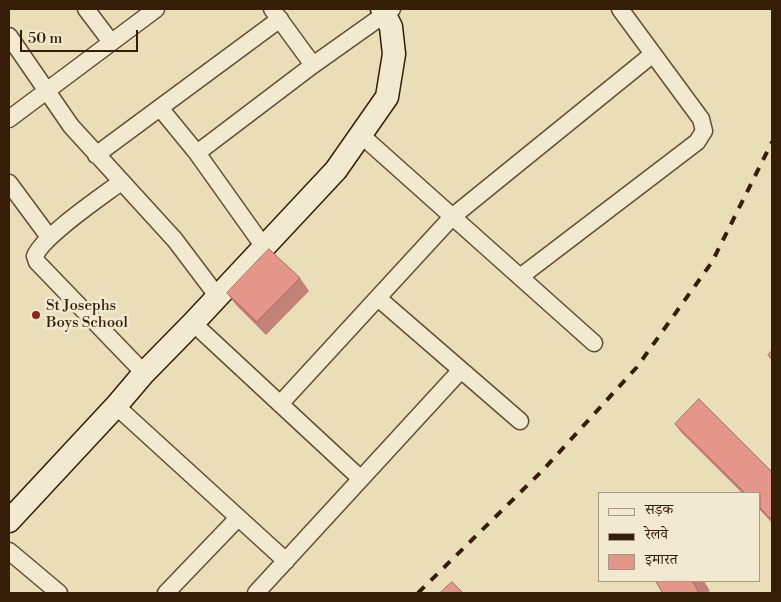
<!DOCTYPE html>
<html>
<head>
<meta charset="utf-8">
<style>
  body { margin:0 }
  #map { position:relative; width:781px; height:602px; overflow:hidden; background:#eadeb8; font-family:"Libre Bodoni","Noto Serif Devanagari",serif }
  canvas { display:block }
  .frame { position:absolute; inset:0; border:10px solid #361d07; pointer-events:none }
  .legend { position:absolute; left:598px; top:492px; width:162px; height:90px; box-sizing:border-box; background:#f1ead1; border:1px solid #a69880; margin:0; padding:6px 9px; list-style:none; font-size:15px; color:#361d07 }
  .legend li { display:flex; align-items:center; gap:10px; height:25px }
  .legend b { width:25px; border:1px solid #a69880 }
  .scale { position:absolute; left:20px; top:30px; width:118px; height:22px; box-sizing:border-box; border:2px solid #361d07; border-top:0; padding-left:6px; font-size:15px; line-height:18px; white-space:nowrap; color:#361d07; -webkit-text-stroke:4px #f1ead1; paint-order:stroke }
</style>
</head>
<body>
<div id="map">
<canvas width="781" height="602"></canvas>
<div class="frame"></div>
<ul class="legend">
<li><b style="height:6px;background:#f1ead1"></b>सड़क</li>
<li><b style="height:6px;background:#361d07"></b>रेलवे</li>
<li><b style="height:14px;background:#e4968a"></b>इमारत</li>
</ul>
<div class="scale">50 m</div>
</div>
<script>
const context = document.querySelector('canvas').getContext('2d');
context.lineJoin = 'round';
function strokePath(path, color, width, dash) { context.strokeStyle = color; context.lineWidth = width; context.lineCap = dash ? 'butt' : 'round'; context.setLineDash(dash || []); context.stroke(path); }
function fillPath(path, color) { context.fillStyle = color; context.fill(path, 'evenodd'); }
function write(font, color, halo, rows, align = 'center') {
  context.font = font + ' "Libre Bodoni",serif'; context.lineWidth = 5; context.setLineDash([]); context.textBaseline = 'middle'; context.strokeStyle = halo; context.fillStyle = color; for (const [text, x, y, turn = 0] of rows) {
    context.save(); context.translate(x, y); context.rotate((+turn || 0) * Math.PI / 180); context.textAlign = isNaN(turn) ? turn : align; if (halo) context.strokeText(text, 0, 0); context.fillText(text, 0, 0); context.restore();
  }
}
const street = new Path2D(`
  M86 9 111 42
  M272 9 313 65
  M9 36 71 126 175 240 218 297
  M160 108 197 153 264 247
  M9 119 156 9
  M361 135 594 343
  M197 153 313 65 392 9
  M96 155 280 19
  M121 182C101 197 43 236 35 256L37 262 144 373
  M9 183 49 237
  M520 277 697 142 704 131 701 119 620 9
  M378 298 520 421
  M193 323 361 479
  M280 404 452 217 653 54
  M116 406 286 561
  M9 551 59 593
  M166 593 238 518
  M256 593 461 370`);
const secondary = new Path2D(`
  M9 521 116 406 144 373 193 323 336 170 387 97 394 54 391 27 382 9`);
strokePath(street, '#634d33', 19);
strokePath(secondary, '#361d07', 25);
strokePath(street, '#f1ead1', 16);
strokePath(secondary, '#f1ead1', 22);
strokePath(new Path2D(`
  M418 593 543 470 637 367 712 262 772 142`), '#361d07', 4, [9, 9]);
fillPath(new Path2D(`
  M300 278 309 291 266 335 236 305 227 293Z
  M675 424 772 472V523L760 510V493H742L681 432Z
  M656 581H704L710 591 705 593H663Z`), '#c48177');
const building = new Path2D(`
  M269 249 300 278 257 322 227 293Z
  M772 351V360L768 355Z
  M699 399 772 472V517L771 519 760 508V493H745L675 424Z
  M656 581H695L693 582 699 593H663Z
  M452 582 463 593H440Z`);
fillPath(building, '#e4968a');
strokePath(building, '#a06961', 1);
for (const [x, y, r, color] of [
  [36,315,5,"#8f2418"]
]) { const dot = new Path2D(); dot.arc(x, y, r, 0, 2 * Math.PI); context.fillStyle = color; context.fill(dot); strokePath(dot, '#f1ead1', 2); }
write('15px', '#361d07', '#f1ead1', [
  ["St Josephs",46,306],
  ["Boys School",46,323]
], 'left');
</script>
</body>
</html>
